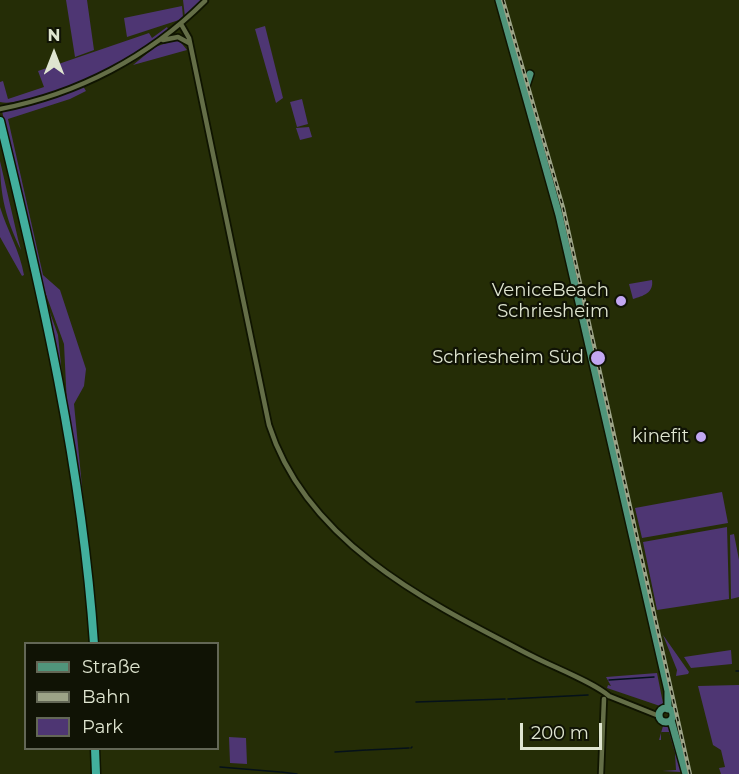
<!DOCTYPE html>
<html>
<head>
<meta charset="utf-8">
<style>
  body { margin:0 }
  #map { position:relative; width:739px; height:774px; overflow:hidden; background:#252d06; font-family:Montserrat,sans-serif }
  canvas { display:block }
  .legend { position:absolute; left:24px; top:642px; width:195px; height:108px; box-sizing:border-box; background:#101305; border:2px solid #636756; margin:0; padding:8px 10px; list-style:none; font-size:18px; color:#dfe5d0 }
  .legend li { display:flex; align-items:center; gap:12px; height:30px }
  .legend b { width:30px; border:2px solid #636756 }
  .north { position:absolute; left:24px; top:24px; width:60px; height:60px; -webkit-text-stroke:4px #101305; paint-order:stroke; rotate:0deg; font-size:16px; font-weight:700; line-height:24px; text-align:center; color:#dfe5d0 }
  .north::after { content:''; display:block; margin:auto; width:21px; height:27px; background:#dfe5d0; clip-path:polygon(50% 0,100% 100%,50% 72%,0 100%) }
  .scale { position:absolute; left:520px; top:723px; width:82px; height:27px; box-sizing:border-box; border:3px solid #dfe5d0; border-top:0; padding-left:8px; font-size:18px; line-height:21px; white-space:nowrap; color:#dfe5d0; -webkit-text-stroke:4px #101305; paint-order:stroke }
</style>
</head>
<body>
<div id="map">
<canvas width="739" height="774"></canvas>
<ul class="legend">
<li><b style="height:8px;background:#50957b"></b>Straße</li>
<li><b style="height:8px;background:#9ca387"></b>Bahn</li>
<li><b style="height:16px;background:#4e3673"></b>Park</li>
</ul>
<div class="north">N</div>
<div class="scale">200 m</div>
</div>
<script>
const context = document.querySelector('canvas').getContext('2d');
context.lineJoin = 'round';
function fillPath(path, color) { context.fillStyle = color; context.fill(path, 'evenodd'); }
function strokePath(path, color, width, dash) { context.strokeStyle = color; context.lineWidth = width; context.lineCap = dash ? 'butt' : 'round'; context.setLineDash(dash || []); context.stroke(path); }
function write(font, color, halo, rows, align = 'center') {
  context.font = font + ' Montserrat,sans-serif'; context.lineWidth = 4.5; context.setLineDash([]); context.textBaseline = 'middle'; context.strokeStyle = halo; context.fillStyle = color; for (const [text, x, y, turn = 0] of rows) {
    context.save(); context.translate(x, y); context.rotate((+turn || 0) * Math.PI / 180); context.textAlign = isNaN(turn) ? turn : align; if (halo) context.strokeText(text, 0, 0); context.fillText(text, 0, 0); context.restore();
  }
}
fillPath(new Path2D(`
  M66 0H87L94 50 75 57Z
  M183 0H201L185 17Z
  M182 6 183 17 179 20 127 37 124 18Z
  M265 26 283 98 276 103 255 29Z
  M167 27 168 29C156 39 144 49 131 57 107 71 25 108 0 102V82L3 81 8 99 44 87 38 71 149 33 152 38Z
  M178 39 187 50 133 65 155 47Z
  M83 86 86 91 70 99 8 119 43 275 60 290 86 369 84 386 74 404 86 528 67 406 64 344 40 278 2 111 31 104Z
  M302 99 308 124 297 127 290 102Z
  M309 127 312 137 300 140 296 128Z
  M0 161 18 239 21 250C6 220 0 195 0 161Z
  M0 207C7 230 20 251 24 275L22 276 0 237Z
  M652 280C654 293 643 296 633 299L629 284Z
  M44 296 58 335 63 385Z
  M722 492 728 523 642 538 635 508Z
  M727 527 729 599 657 610 643 542Z
  M734 534 739 560V597L731 599 730 535Z
  M663 635 689 672 688 674 676 676 677 670Z
  M731 650 732 664 691 668 684 657Z
  M657 673 663 703 660 706 607 688 608 685 611 686 606 677Z
  M739 685V774H721L719 768 725 767 721 750 713 745 698 686Z
  M663 726 671 728 681 772 662 771 676 770 675 753 669 732H661V740H659Z
  M229 737 246 738 247 764 230 763Z`), '#4e3673');
strokePath(new Path2D(`
  M736 671H739
  M609 680 654 677
  M508 699 588 695
  M416 702 505 699
  M411 748 412 747
  M367 750 409 748
  M335 752 366 750
  M220 767 280 772
  M281 772 297 774`), '#05111a', 1.5);
const minor = new Path2D(`
  M181 24 189 38 269 425C307 544 429 603 532 656 553 667 593 682 609 696
  M163 40 178 37 189 43
  M0 109C78 94 149 57 205 1
  M609 696 659 716
  M601 774 604 699`);
const major = new Path2D(`
  M499 0 559 215 668 691V709
  M525 89 530 74
  M659 715a7 7 0 1 1 14 0a7 7 0 1 1-14 0Z
  M671 720 686 774`);
const highway = new Path2D(`
  M0 121C42 293 82 467 94 644
  M95 748 96 774`);
strokePath(minor, '#0f1400', 8);
strokePath(major, '#0f1400', 10);
strokePath(highway, '#0f1400', 11);
strokePath(minor, '#646e47', 4.5);
strokePath(major, '#50957b', 7);
strokePath(highway, '#42af9d', 8);
const rail = new Path2D(`
  M503 0 563 207 690 774`);
strokePath(rail, '#9ca387', 4);
strokePath(rail, '#101305', 1.5, [4.5]);
for (const [x, y, r, color] of [
  [621,301,6,"#c2a7f2"],
  [598,358,8,"#c2a7f2"],
  [701,437,6,"#c2a7f2"]
]) { const dot = new Path2D(); dot.arc(x, y, r, 0, 2 * Math.PI); context.fillStyle = color; context.fill(dot); strokePath(dot, '#101305', 2); }
write('18px', '#dfe5d0', '#101305', [
  ["VeniceBeach",609,291],
  ["Schriesheim",609,312],
  ["Schriesheim Süd",584,358],
  ["kinefit",689,437]
], 'right');
</script>
</body>
</html>
